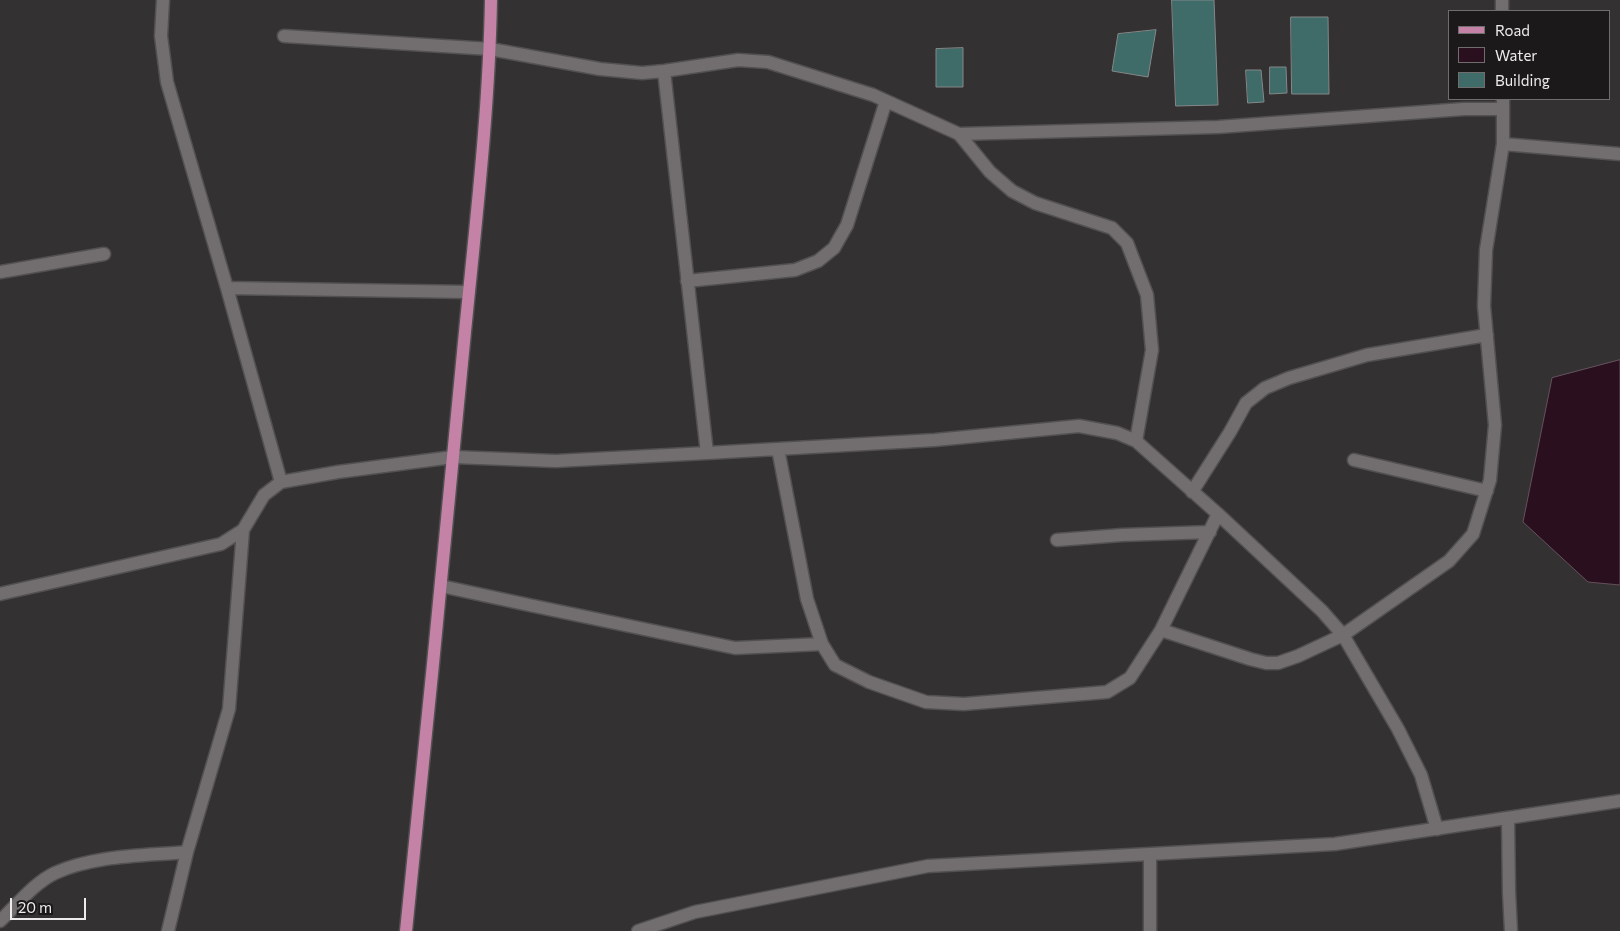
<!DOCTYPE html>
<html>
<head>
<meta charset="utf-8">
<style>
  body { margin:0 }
  #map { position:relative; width:1620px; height:931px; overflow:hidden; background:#343132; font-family:Commissioner,sans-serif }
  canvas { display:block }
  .legend { position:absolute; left:1448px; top:10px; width:162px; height:90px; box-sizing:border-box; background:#1b191a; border:1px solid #6f6d6e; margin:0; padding:6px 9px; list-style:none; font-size:15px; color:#edebec }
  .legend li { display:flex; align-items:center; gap:10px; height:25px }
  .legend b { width:25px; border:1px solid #6f6d6e }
  .scale { position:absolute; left:10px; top:898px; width:76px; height:22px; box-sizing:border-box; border:2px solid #edebec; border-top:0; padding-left:6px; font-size:15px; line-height:18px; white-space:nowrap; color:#edebec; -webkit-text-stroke:4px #1b191a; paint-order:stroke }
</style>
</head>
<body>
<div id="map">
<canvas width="1620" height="931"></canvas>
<ul class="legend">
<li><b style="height:6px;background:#c582a7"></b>Road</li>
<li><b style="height:14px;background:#2a0f1e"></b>Water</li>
<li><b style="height:14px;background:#3f6b69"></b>Building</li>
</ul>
<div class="scale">20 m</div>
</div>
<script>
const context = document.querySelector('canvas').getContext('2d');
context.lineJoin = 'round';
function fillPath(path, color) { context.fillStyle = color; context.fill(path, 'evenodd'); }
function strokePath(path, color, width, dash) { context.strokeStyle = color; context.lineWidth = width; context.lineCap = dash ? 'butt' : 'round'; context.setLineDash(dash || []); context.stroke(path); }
const water = new Path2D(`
  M1620 360V585L1588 582 1523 522 1552 378Z`);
fillPath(water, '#2a0f1e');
strokePath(water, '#64515c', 1);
const building = new Path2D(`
  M1172 0H1214L1218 105 1176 106Z
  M1291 17H1328L1329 94H1292Z
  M1156 30 1148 77 1112 71 1118 34Z
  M963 48V87H936V49Z
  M1270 67H1286L1287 93 1270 94Z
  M1246 70H1261L1264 102 1248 103Z`);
fillPath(building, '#3f6b69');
strokePath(building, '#848888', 1);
const street = new Path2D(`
  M163 0 161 36 167 82 227 288 281 482
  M1502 0V11
  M284 36 490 49 600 69 642 73 664 71 738 60 768 62 873 95 959 134 1218 127 1464 109H1503
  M664 71 707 453
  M959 134 990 172 1012 191 1035 203 1112 228 1127 243 1147 295 1152 350 1136 441
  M1503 144 1620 154
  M0 272 104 254
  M687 281 795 270 818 261 834 248 847 225 886 101
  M227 288 469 292
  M778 449 807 599 822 644 835 665 869 682 926 702 964 704 1107 692 1130 678 1161 630 1218 514
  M1354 460 1487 491
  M1192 492 1230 432 1246 403 1265 388 1289 378 1367 355 1487 335
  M1057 540 1122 535 1210 532
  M441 586 529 605 735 648 822 644
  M0 594 221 544 243 530 264 495 281 482 338 472 453 457 556 461 707 453 935 440 1079 426 1117 433 1136 441 1218 514 1322 611 1343 635 1398 729 1421 775 1437 829
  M1161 630 1250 659 1266 663H1278L1298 656 1343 635 1449 561 1473 534 1490 480 1495 425 1484 306 1486 250 1503 144V99
  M1508 818 1509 892 1511 931
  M0 921C17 905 34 883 55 873 95 855 143 856 187 852
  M168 931 187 852 229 709 243 530
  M1150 931V855`);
const secondary = new Path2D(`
  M638 931 695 912 928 866 1335 844 1620 801`);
const primary = new Path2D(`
  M406 931C426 735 446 538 464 342 475 229 489 113 491 0`);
strokePath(street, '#525051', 15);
strokePath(secondary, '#525051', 15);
strokePath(primary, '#525051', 15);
strokePath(street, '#726e70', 12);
strokePath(secondary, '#726e70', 12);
strokePath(primary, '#c582a7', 12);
</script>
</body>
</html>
